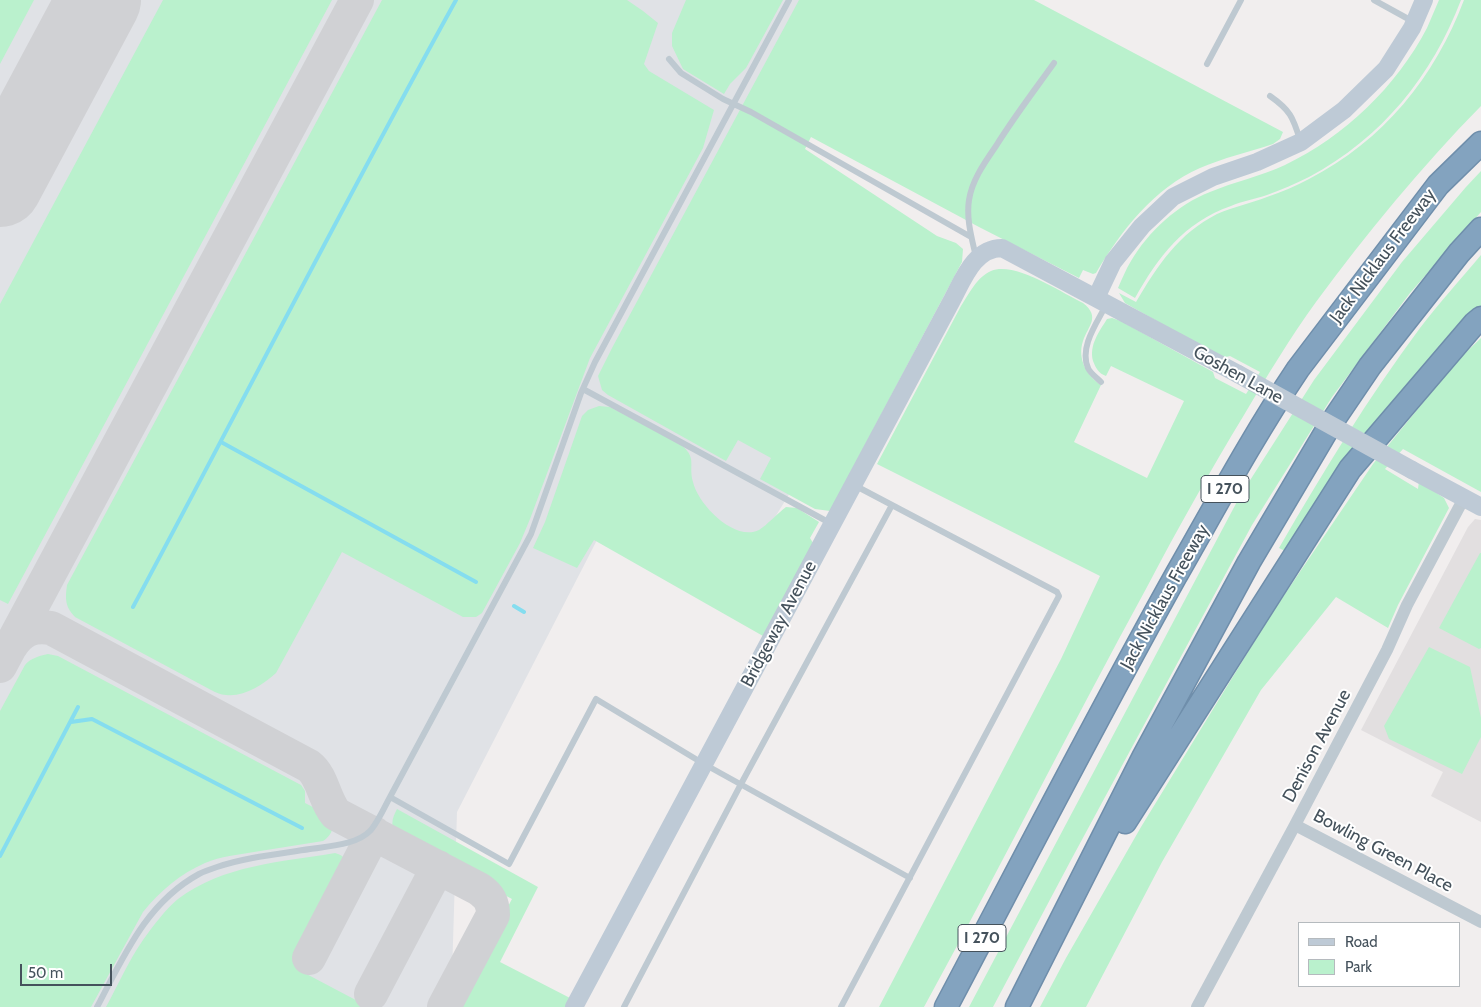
<!DOCTYPE html>
<html>
<head>
<meta charset="utf-8">
<style>
  body { margin:0 }
  #map { position:relative; width:1481px; height:1007px; overflow:hidden; background:#f1eeee; font-family:Cabin,sans-serif }
  canvas { display:block }
  .legend { position:absolute; left:1298px; top:922px; width:162px; height:65px; box-sizing:border-box; background:#fff; border:1px solid #b5babe; margin:0; padding:6px 9px; list-style:none; font-size:15px; color:#45525c }
  .legend li { display:flex; align-items:center; gap:10px; height:25px }
  .legend b { width:25px; border:1px solid #b5babe }
  .scale { position:absolute; left:20px; top:964px; width:92px; height:22px; box-sizing:border-box; border:2px solid #45525c; border-top:0; padding-left:6px; font-size:15px; line-height:18px; white-space:nowrap; color:#45525c; -webkit-text-stroke:4px #fff; paint-order:stroke }
</style>
</head>
<body>
<div id="map">
<canvas width="1481" height="1007"></canvas>
<ul class="legend">
<li><b style="height:6px;background:#becad6"></b>Road</li>
<li><b style="height:14px;background:#baf1cd"></b>Park</li>
</ul>
<div class="scale">50 m</div>
</div>
<script>
const context = document.querySelector('canvas').getContext('2d');
context.lineJoin = 'round';
function fillPath(path, color) { context.fillStyle = color; context.fill(path, 'evenodd'); }
function strokePath(path, color, width, dash) { context.strokeStyle = color; context.lineWidth = width; context.lineCap = dash ? 'butt' : 'round'; context.setLineDash(dash || []); context.stroke(path); }
function write(font, color, halo, rows, align = 'center') {
  context.font = font + ' Cabin,sans-serif'; context.lineWidth = 4; context.setLineDash([]); context.textBaseline = 'middle'; context.strokeStyle = halo; context.fillStyle = color; for (const [text, x, y, turn = 0] of rows) {
    context.save(); context.translate(x, y); context.rotate((+turn || 0) * Math.PI / 180); context.textAlign = isNaN(turn) ? turn : align; if (halo) context.strokeText(text, 0, 0); context.fillText(text, 0, 0); context.restore();
  }
}
fillPath(new Path2D(`
  M1475 519 1481 520V822L1431 796 1443 772 1361 730 1468 527Z`), '#e2dfe0');
fillPath(new Path2D(`
  M0 0H838L636 376 809 462 756 548 631 474 457 812 451 1007H0Z`), '#e0e2e6');
fillPath(new Path2D(`
  M0 0H34L0 64Z
  M163 0H332L8 604 0 600V304Z
  M382 0H627L643 11 658 23 644 64 649 71 714 110 703 148 590 358 530 519 520 543 482 613 476 617H463L342 552 276 673C262 685 245 697 226 695 221 695 215 692 211 690L75 617C65 607 65 599 67 585Z
  M686 0H783L746 68 730 84 724 94 683 69 672 46V33Z
  M799 0H1034L1283 132 1280 139 1273 144C1249 152 1223 158 1200 168 1154 188 1121 231 1096 273L1093 274 1083 270 1079 278 979 227 811 137 805 149 937 236 956 243 963 249 962 262 830 511 815 509 760 479 771 458 738 440 726 461 608 395 602 390 598 376 612 348Z
  M1439 0H1461C1432 76 1382 138 1309 177 1295 184 1281 190 1267 195 1255 199 1242 201 1231 206 1183 223 1159 256 1135 298L1118 288C1122 279 1126 269 1131 261 1149 231 1177 205 1210 192 1234 182 1261 176 1285 165 1345 136 1396 87 1427 28 1431 19 1435 9 1439 0Z
  M1464 0H1481V106C1421 167 1367 233 1316 302 1290 338 1267 376 1244 415 1210 471 1178 528 1147 587 1071 726 1000 868 924 1007H879L1061 659 1100 576 877 464 961 306C969 294 977 277 991 271 1015 261 1060 292 1083 303 1101 317 1088 326 1083 341 1077 359 1087 376 1101 385L1074 442 1147 478 1184 401 1111 366 1106 376C1098 373 1096 368 1093 361 1089 345 1099 332 1107 319L1112 318 1121 321 1213 372 1215 378 1246 394 1260 372 1230 356 1222 358 1125 303 1119 293 1136 302C1158 265 1178 234 1217 214 1233 207 1251 203 1267 197 1282 192 1296 186 1309 179 1383 141 1435 77 1464 0Z
  M1481 171V212L1410 293 1332 397 1252 525 1071 860 993 1007H969L1240 496 1314 380 1402 262 1466 187Z
  M1481 255V306L1451 337 1287 552 1279 548C1323 472 1368 398 1420 328 1439 303 1461 279 1481 255Z
  M1481 338V492L1403 449 1385 469 1418 489 1419 481 1444 498 1449 508 1398 605 1388 628 1336 597 1261 690 1162 862 1086 1007H1040L1066 958 1141 827 1270 616 1373 464 1456 362Z
  M599 406 610 407 680 444C698 458 688 464 693 482 698 504 734 542 759 530 767 525 778 513 786 507L797 508 819 522 810 538 813 543 763 636 594 540 577 568 533 548 545 522 582 416 588 410Z
  M1480 553H1481V648L1479 649 1439 628Z
  M1429 647 1470 667 1481 718V737L1462 774 1389 739 1384 726Z
  M48 654 58 656 301 785 305 791V803C312 807 320 810 327 815 338 822 332 836 323 841 300 845 277 848 254 852 238 855 221 856 205 863 180 874 160 891 143 912L91 1007H0V711L25 665C31 658 39 656 48 654Z
  M397 809 538 887 500 962 570 998 566 1007H454L512 899 396 838C391 826 391 820 397 809Z
  M335 853C346 856 348 862 347 873L297 969 369 1007H106C118 985 129 960 143 940 153 926 165 910 178 899 223 865 281 862 335 853Z`), '#baf1cd');
strokePath(new Path2D(`
  M221 442 476 582
  M514 606 524 612
  M133 607C241 405 345 201 456 0
  M71 722 92 719 302 828
  M0 856 78 707`), '#85ddef', 4);
strokePath(new Path2D(`
  M11 646C21 630 33 625 51 628L309 766C323 777 324 800 336 814L479 889C489 896 493 902 493 915L444 1007
  M0 666 357 0
  M309 958 374 833
  M371 994 438 867`), '#d0d1d4', 34);
strokePath(new Path2D(`
  M0 185 99 0`), '#d0d1d4', 84);
const highway = new Path2D(`
  M1125 822 1350 469 1475 323 1481 318
  M946 1007C1022 863 1096 719 1175 577 1215 507 1253 436 1298 369L1438 185 1481 143
  M1017 1007 1144 756 1249 562 1330 425 1370 366 1459 253 1481 229`);
strokePath(highway, '#6f8eab', 25);
strokePath(new Path2D(`
  M1374 0 1412 21
  M669 59 681 73 723 99 751 112 971 237
  M1207 64 1241 0
  M1270 96C1290 110 1293 117 1300 140
  M976 257C972 239 966 219 969 200 972 180 985 162 996 146 1014 117 1034 91 1054 63
  M1101 382C1097 378 1090 373 1088 368 1079 347 1097 323 1106 305
  M583 389 830 523
  M390 797 509 864 596 699 704 764 910 878
  M97 1007C124 956 146 903 199 874 205 871 211 869 217 867 247 857 279 854 310 849 330 846 357 845 371 830 379 820 384 808 390 797L531 534 581 393 595 362 789 0
  M624 1007 741 784 892 505
  M841 1007 1059 596 1057 592 854 485`), '#bec9d1', 6);
strokePath(new Path2D(`
  M1295 825 1481 922
  M1197 1007 1295 825 1387 650 1407 605 1464 498`), '#bec9d1', 12);
strokePath(new Path2D(`
  M1096 298 1113 262 1142 226 1173 197 1213 177 1257 162 1301 142 1344 110 1386 69 1412 28 1424 0
  M1412 470 1481 507
  M574 1007 951 302C963 280 974 248 1002 248L1238 374`), '#becad6', 18);
strokePath(highway, '#83a3bf', 22);
strokePath(new Path2D(`
  M1238 374 1412 470`), '#becad6', 18);
for (const [x, y, w] of [
  [1225,489,48],
  [982,938,48]
]) { const box = new Path2D(); box.roundRect(x - w / 2, y - 13.5, w, 27, 4); context.fillStyle = '#fff'; context.fill(box); strokePath(box, '#45525c', 1); }
write('bold 16px', '#45525c', null, [
  ["I 270",1225,489],
  ["I 270",982,938]
]);
write('18px', '#45525c', '#fff', [
  ["Jack Nicklaus Freeway",1383,256,-53],
  ["Goshen Lane",1238,375,29],
  ["Jack Nicklaus Freeway",1165,597,-61],
  ["Bridgeway Avenue",779,624,-62],
  ["Denison Avenue",1317,746,-62],
  ["Bowling Green Place",1383,851,28]
]);
</script>
</body>
</html>
